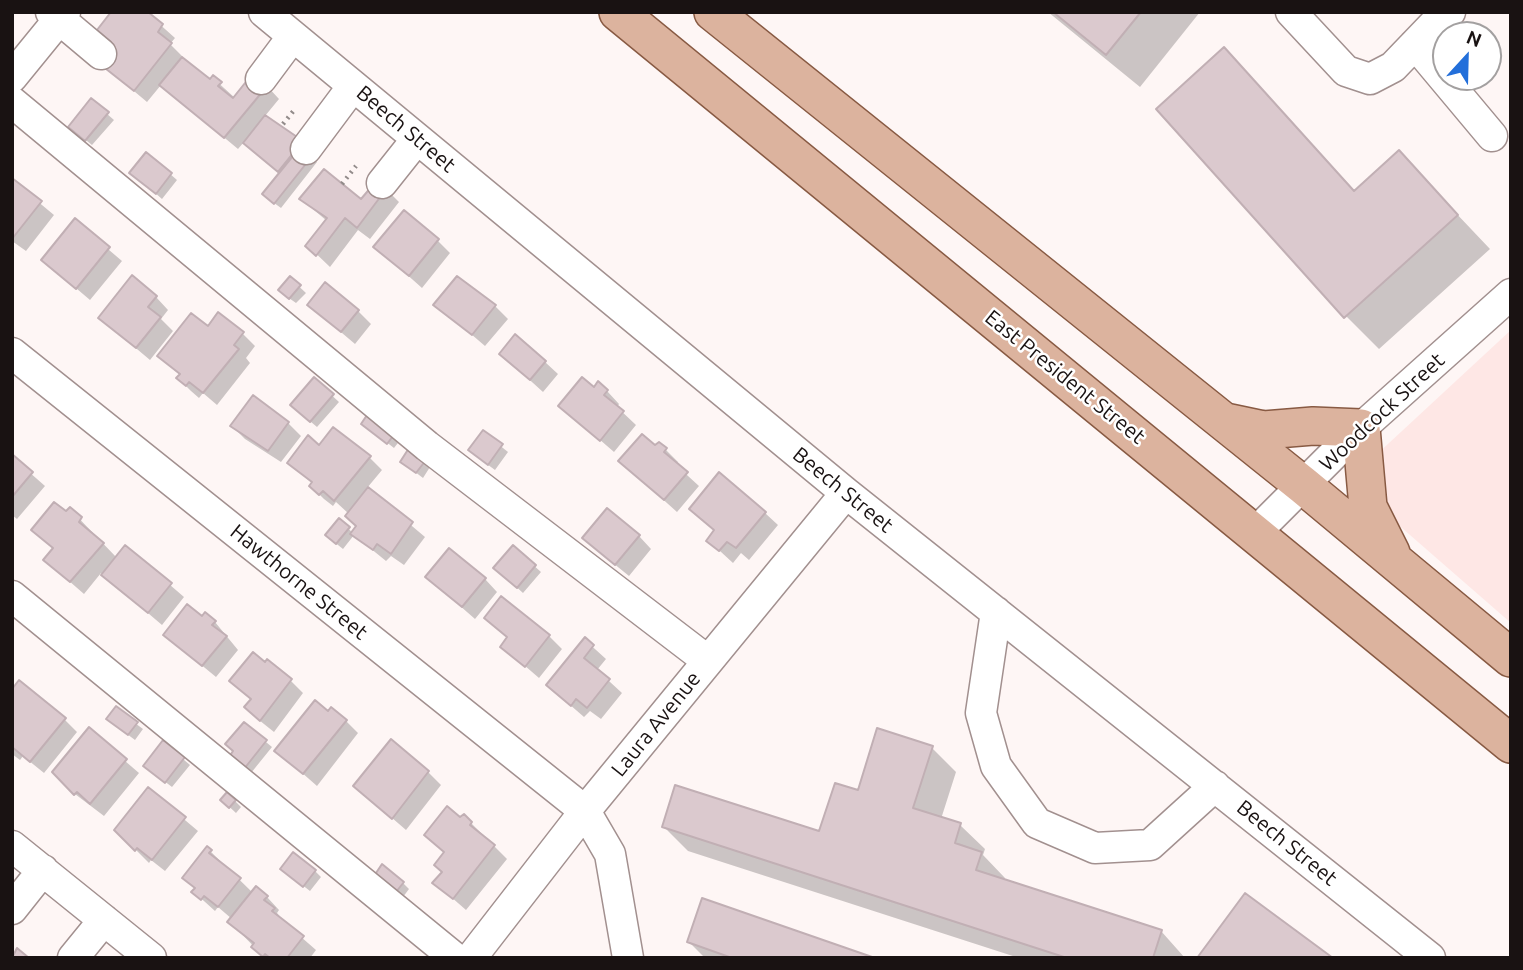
<!DOCTYPE html>
<html>
<head>
<meta charset="utf-8">
<style>
  body { margin:0 }
  #map { position:relative; width:1523px; height:970px; overflow:hidden; background:#fef6f5; font-family:Ubuntu,sans-serif }
  canvas { display:block }
  .frame { position:absolute; inset:0; border:14px solid #191212; pointer-events:none }
  .north { position:absolute; left:1432px; top:21px; width:70px; height:70px; box-sizing:border-box; background:#fff; border:2px solid #a3a0a0; border-radius:50%; rotate:22deg; font-size:19px; font-weight:700; line-height:28px; text-align:center; color:#191212 }
  .north::after { content:''; display:block; margin:auto; width:24px; height:32px; background:#236fda; clip-path:polygon(50% 0,100% 100%,50% 72%,0 100%) }
</style>
</head>
<body>
<div id="map">
<canvas width="1523" height="970"></canvas>
<div class="frame"></div>
<div class="north">N</div>
</div>
<script>
const context = document.querySelector('canvas').getContext('2d');
context.lineJoin = 'round';
function fillPath(path, color) { context.fillStyle = color; context.fill(path, 'evenodd'); }
function strokePath(path, color, width, dash) { context.strokeStyle = color; context.lineWidth = width; context.lineCap = dash ? 'butt' : 'round'; context.setLineDash(dash || []); context.stroke(path); }
function write(font, color, halo, rows, align = 'center') {
  context.font = font + ' Ubuntu,sans-serif'; context.lineWidth = 5; context.setLineDash([]); context.textBaseline = 'middle'; context.strokeStyle = halo; context.fillStyle = color; for (const [text, x, y, turn = 0] of rows) {
    context.save(); context.translate(x, y); context.rotate((+turn || 0) * Math.PI / 180); context.textAlign = isNaN(turn) ? turn : align; if (halo) context.strokeText(text, 0, 0); context.fillText(text, 0, 0); context.restore();
  }
}
fillPath(new Path2D(`
  M1511 330V623L1348 481Z`), '#fee7e5');
fillPath(new Path2D(`
  M146 12 175 38 170 44 183 57 181 59 210 82 213 78 235 98 267 86 279 99 265 116 302 142 317 162 281 208 270 200 281 174 244 142 238 149 161 85 147 102 98 61Z
  M1048 12H1200L1140 87Z
  M1224 50 1356 192 1399 153 1490 249 1379 349 1346 316Z
  M91 100 114 120 92 145 76 132Z
  M147 154 177 180 162 199 138 178Z
  M12 180 54 215 26 251 12 241Z
  M386 189 399 202 370 239 358 230 330 267 308 246 327 221 301 199 361 202Z
  M75 221 122 261 90 300 43 260Z
  M438 241 450 253 422 288 376 247Z
  M291 279 306 293 296 303 286 296Z
  M156 297 168 310 161 319 173 331 150 360 100 318Z
  M436 304 495 306 508 319 485 346Z
  M309 305 358 311 371 324 355 344Z
  M208 328 243 334 255 346 246 358 250 363 217 405 203 393 199 398 191 391 178 378 181 376 159 356Z
  M501 354 545 362 558 374 543 392Z
  M314 379 339 402 317 427 298 411Z
  M594 389 607 391 619 404 617 407 636 425 614 452 561 406Z
  M288 423 301 436 281 462 245 439 232 426Z
  M363 424 401 439 394 448Z
  M483 432 508 452 495 470 476 456Z
  M320 447 369 457 382 470 367 488 425 537 404 565 391 556 386 561 354 535 343 549 333 541 339 520 353 533 358 526 349 514 336 502 333 506 324 499 311 486 313 484 289 463Z
  M655 448 666 450 678 462 676 465 699 486 677 512 620 461Z
  M409 451 430 467 423 478 402 462Z
  M12 457 45 486 17 519 12 515Z
  M70 509 117 558 126 547 184 597 162 625 101 573 84 594 45 560 54 549 33 529Z
  M691 509 765 513 778 525 749 560 741 553 733 563 708 540 715 531Z
  M639 536 651 549 629 576 597 550Z
  M513 547 541 572 523 593 501 573Z
  M427 577 485 579 497 592 475 619Z
  M486 618 549 636 562 649 539 678 502 646 508 638Z
  M203 619 215 622 238 650 216 677 165 635Z
  M585 640 606 659 597 670 622 693 601 719 590 711 584 717 561 697Z
  M290 680 303 693 274 732 259 720 252 700 231 681Z
  M12 691 64 719 77 732 44 773 23 756 20 760 12 754Z
  M116 709 143 729 135 740 115 725Z
  M328 713 346 721 358 733 317 786 276 750Z
  M244 724 272 747 251 773 237 762Z
  M89 730 139 773 104 816 75 794Z
  M163 742 190 765 172 787 151 771Z
  M932 748 956 772 941 819 960 825 985 849 983 855 1005 878 1004 881 1161 931 1185 958H1019L688 851 664 827 820 834 859 792Z
  M428 772 441 785 406 830 355 786Z
  M148 789 198 831 165 871 151 860 149 863 116 830Z
  M222 800 235 801 241 807 236 813Z
  M464 816 507 859 466 910 435 883 443 872 446 853Z
  M207 848 253 893 267 897 279 910 277 913 285 923 316 950 310 958H265L230 922 232 919 218 907 215 911 194 892 196 889 185 878Z
  M315 871 321 877 310 891 288 874Z
  M376 876 403 883 409 889 403 897Z
  M689 942 870 958H705Z`), '#0003');
const building = new Path2D(`
  M111 12H148L163 24 158 32 172 43 134 91 96 61 111 42 97 30Z
  M1053 12H1141L1106 55Z
  M1224 47 1354 191 1399 150 1458 215 1344 318 1156 109Z
  M182 57 210 79 213 75 222 82 218 86 233 98 253 73 268 85 224 138 159 85Z
  M91 98 109 112 85 141 68 127Z
  M265 115 303 141 278 172 243 143Z
  M301 146 313 155 274 204 262 194Z
  M146 152 172 173 156 194 129 173Z
  M324 169 361 199 378 179 387 188 357 228 345 218 316 256 305 246 327 218 299 199Z
  M12 178 42 201 12 239Z
  M404 210 439 239 409 276 373 247Z
  M75 218 110 247 76 289 41 260Z
  M132 275 157 296 148 307 161 317 136 348 98 318Z
  M290 276 301 285 289 299 278 290Z
  M457 276 496 305 472 335 433 305Z
  M325 282 359 310 341 332 307 305Z
  M218 312 244 332 234 345 239 349 203 393 189 382 186 386 176 378 180 374 157 356 191 313 208 326Z
  M515 334 546 361 530 380 499 354Z
  M314 377 334 394 310 422 290 405Z
  M582 377 594 387 598 381 608 390 604 395 624 411 600 441 558 406Z
  M253 395 289 422 268 451 230 426Z
  M369 412 396 432 387 444 361 424Z
  M333 427 371 456 334 501 323 491 319 495 309 486 312 482 287 463 308 435 319 445Z
  M483 430 503 444 488 465 468 450Z
  M642 434 655 445 659 442 667 448 664 452 688 472 664 500 618 461Z
  M409 448 426 460 416 473 400 462Z
  M12 454 33 472 12 497Z
  M719 472 766 512 736 548 727 542 719 551 706 541 714 530 689 509Z
  M368 487 413 522 391 554 377 544 373 550 350 534 356 526 345 516Z
  M54 502 66 511 70 507 82 517 79 522 104 543 70 582 43 560 53 548 31 530Z
  M607 508 640 535 615 565 582 538Z
  M339 518 350 527 336 544 325 535Z
  M125 545 172 583 148 613 101 575Z
  M513 545 536 565 517 588 493 568Z
  M449 548 486 578 462 607 425 577Z
  M501 596 550 635 525 667 500 647 507 637 484 618Z
  M187 604 202 616 205 612 216 621 212 625 227 636 202 666 163 635Z
  M585 637 594 645 584 658 610 679 587 708 576 699 571 706 546 685Z
  M253 652 265 662 267 659 292 679 260 721 244 707 251 699 229 681Z
  M19 680 66 718 30 762 12 747V689Z
  M315 700 328 711 331 707 347 720 303 774 274 751Z
  M116 706 138 722 128 735 106 719Z
  M244 722 267 740 244 769 229 757 233 751 225 744Z
  M89 727 127 759 90 804 77 792 74 795 52 772Z
  M877 728 933 746 913 808 961 823 955 843 982 852 976 870 1162 930 1153 958H1067L662 827 675 785 819 831 835 783 858 790Z
  M391 739 429 771 392 819 353 786Z
  M163 740 185 757 165 783 143 766Z
  M148 787 186 817 152 860 137 848 135 851 114 830Z
  M227 792 236 800 229 808 220 800Z
  M447 806 460 817 464 814 472 822 470 825 495 845 453 899 432 883 442 872 434 865 444 852 424 835Z
  M207 846 212 850 209 853 241 878 218 907 204 896 201 900 191 892 195 888 182 878Z
  M293 852 316 870 303 887 280 869Z
  M382 864 404 882 396 892 374 876Z
  M256 886 268 896 264 900 275 908 272 911 304 936 287 958H270L265 954 263 957 251 947 254 943 227 922Z
  M1245 893 1333 958H1197Z
  M702 898 875 958H732L687 942Z
  M17 948 29 958H12Z`);
fillPath(building, '#dbc9ce');
strokePath(building, '#c1afb4', 2);
const minor = new Path2D(`
  M51 12 101 54
  M264 12 846 493 1430 958
  M1291 12 1346 71 1370 79 1393 67 1443 15 1450 12
  M1415 44 1492 136
  M12 77 65 12
  M261 79 293 36
  M12 102 427 446 708 661
  M306 149 353 86
  M382 183 417 139
  M12 353 585 811 610 854 628 958
  M1255 533 1351 437 1511 294
  M12 596 455 958
  M996 612 981 713 996 766 1037 823 1095 848 1150 845 1215 786
  M12 846 151 958
  M12 909 43 870
  M73 958 104 920
  M471 958 585 811 846 493`);
const major = new Path2D(`
  M618 12 1511 744
  M713 12 1304 486 1511 658
  M1226 422 1264 430 1313 426 1361 428 1368 507 1391 553`);
strokePath(minor, '#a2908f', 33);
strokePath(major, '#885a43', 40);
strokePath(new Path2D(`
  M283 124 295 109
  M342 184 356 166`), '#928b8a', 4.5, [2, 5]);
strokePath(minor, '#fff', 30);
strokePath(major, '#dcb39e', 37);
write('21px', '#191212', '#fff', [
  ["Beech Street",406,129,40],
  ["East President Street",1065,377,39],
  ["Woodcock Street",1382,412,-43],
  ["Beech Street",843,490,39],
  ["Hawthorne Street",299,582,39],
  ["Laura Avenue",656,724,-51],
  ["Beech Street",1287,843,39]
]);
</script>
</body>
</html>
